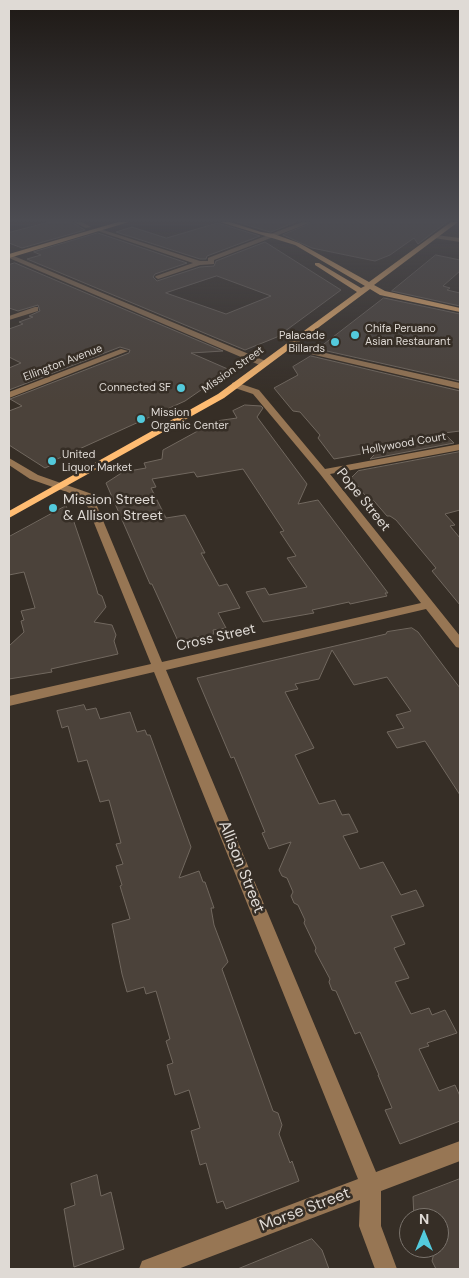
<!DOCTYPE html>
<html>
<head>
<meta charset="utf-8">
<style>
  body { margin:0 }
  #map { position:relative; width:469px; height:1278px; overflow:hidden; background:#362e26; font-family:"DM Sans",sans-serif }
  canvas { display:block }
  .frame { position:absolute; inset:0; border:10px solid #dfdad5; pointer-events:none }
  .north { position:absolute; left:399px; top:1208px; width:50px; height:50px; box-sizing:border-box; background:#362e26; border:1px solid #7a736c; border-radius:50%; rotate:0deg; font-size:14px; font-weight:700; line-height:20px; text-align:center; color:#dfdad5 }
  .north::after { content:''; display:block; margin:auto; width:18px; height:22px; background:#53cadc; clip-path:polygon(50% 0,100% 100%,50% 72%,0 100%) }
</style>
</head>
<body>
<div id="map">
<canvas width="469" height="1278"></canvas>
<div class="frame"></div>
<div class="north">N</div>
</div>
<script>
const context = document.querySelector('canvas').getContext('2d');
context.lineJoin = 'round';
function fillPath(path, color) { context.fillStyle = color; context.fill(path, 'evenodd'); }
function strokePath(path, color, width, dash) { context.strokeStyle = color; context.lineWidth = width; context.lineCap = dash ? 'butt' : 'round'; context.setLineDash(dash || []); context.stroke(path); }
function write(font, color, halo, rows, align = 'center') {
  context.font = font + ' "DM Sans",sans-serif'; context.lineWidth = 5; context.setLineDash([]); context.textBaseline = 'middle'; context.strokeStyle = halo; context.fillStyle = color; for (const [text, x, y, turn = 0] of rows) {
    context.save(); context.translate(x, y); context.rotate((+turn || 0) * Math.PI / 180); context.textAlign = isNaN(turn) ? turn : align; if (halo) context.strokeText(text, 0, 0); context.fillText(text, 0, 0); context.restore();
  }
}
const building = new Path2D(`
  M49 222H71L85 230 22 248 9 243V233Z
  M237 222H296L271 232Z
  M314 222H447L418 244 414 238 390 255 375 261 312 248 283 235Z
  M218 223 260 236 207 256 206 259H200L116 232 132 227 166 238Z
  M98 233 187 263 155 274 153 277 157 281 200 267 214 266 216 261 265 242 341 290 277 337 245 350 27 259 41 255 34 252ZM217 276 271 296 226 314 166 293Z
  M436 255 460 260V271L443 286 450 288 447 290 460 293V306L392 291Z
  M15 263 223 351 191 353 230 370 185 401 55 460 56 463 45 468 9 445V411L22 406 10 399 129 353 130 350 120 347 9 390V368L21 363 9 357V329L23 324 19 322 33 317 29 316 40 311 38 305 18 311 9 308V265Z
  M384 298 460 314V381L318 349Z
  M311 356 460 391V431L444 433 454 443 370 459 378 451 334 459 318 438 320 435 300 412 293 411 274 388 298 375 293 367Z
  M245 405 261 406 263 408 257 417 307 484 298 504 318 500 388 593H385L387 596 350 604 349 602 312 610 314 613 263 622 246 592 265 588 269 595 307 587 287 558 296 556 280 532 284 531 243 469 197 477 194 472 152 479 156 487 151 488 166 518 185 515 205 553H201L219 586 227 584 240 608 218 613 226 628 213 630 214 634 178 641 152 584H150L106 483 123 472 146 468 144 463 162 459 163 450 216 421 237 418 233 411Z
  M460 452V510L445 514 455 525 450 526 460 538V605L432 571 436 568 396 520 390 516H387L374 501 369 500 351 478 358 471Z
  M66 506 74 522 96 587 98 594 102 596 106 607 94 622 112 625 116 635 114 641 118 654 51 669 52 672 9 679V646L24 632 21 621 24 620 21 611 35 608 24 572 9 575V537Z
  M412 628 418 632 460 688V795L425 741 397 748 387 732 404 728 396 715 411 711 387 677 354 685 332 650 319 679 295 684 298 689 285 692 314 748 295 755 319 804 335 800 342 815 349 814 358 832 343 836 360 869 383 862 401 895 416 890 424 906 391 916 405 944 394 948 409 978 395 982 411 1014 429 1008 432 1015 445 1010 457 1033 427 1043 429 1046 419 1049 439 1091 455 1085 460 1096V1121L400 1144 385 1110 392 1108 378 1075H379L360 1032 355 1034 336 991 332 990 329 982 330 979 315 951 316 948 304 923 305 920 298 905 294 903 291 896 293 892 287 878 282 876 279 870 291 842 269 849 262 833 265 832 234 757 231 758 197 678 365 639 386 634 387 632Z
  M84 705 86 710 96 708 100 719 130 712 137 732 145 730 147 735H150L191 847 179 878 199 871 203 882H205L214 908H211L214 925 228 962 222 969 273 1111 278 1113 282 1125 279 1134 290 1163 292 1161 299 1181 226 1209 223 1201 217 1203 206 1163 200 1165 191 1131 200 1128 189 1090 175 1095 167 1065 173 1063 166 1041 170 1039 156 991 146 994 144 987 127 992 122 974 112 924 130 919 120 886 122 885 116 866 123 864 116 844 121 843 109 800 100 802 87 760 78 762 68 726 62 728 57 711Z
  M97 1175 101 1196 111 1192 124 1249 74 1267 64 1209 75 1205 71 1184Z
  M460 1179V1269H436L432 1261 434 1253 439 1251V1218H414L413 1197Z
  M312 1239 322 1250 329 1269H238Z`);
fillPath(building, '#4b423a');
strokePath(building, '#71685f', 1);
fillPath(new Path2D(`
  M73 222H82L91 227 86 228Z
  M302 222H312L214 260V264L200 265 158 279 155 277 156 276 193 263 95 230 100 229 200 261H208V258Z
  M436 235 460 238V242L434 238V236Z
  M9 254 268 362 269 364 262 366 9 258Z
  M35 307H38V311L9 320V316Z
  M285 344 460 383V389L285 348Z
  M121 349 128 351 9 398V392Z
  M235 382 259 390 325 469 460 444V450L330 474 460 636V648L456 647 426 609 166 670 376 1172 460 1141V1161L381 1191V1226L397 1269H375L359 1226 360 1200 178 1269H139L142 1261 150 1258 358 1179 154 672 9 706V696L151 664 84 498 30 479 9 465V458L38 475 92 494 162 662 421 603 320 474 253 394 232 387V383Z`), '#977654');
fillPath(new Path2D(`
  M118 222H129L9 258V254Z
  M220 222H230L261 232 274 234 299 243 369 282 451 222H458L374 285 385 291 460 308V312L380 295 370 289 224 398 9 518V511L218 394 357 292 315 265V263H319L361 288 365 286 295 245Z`), '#ffbc72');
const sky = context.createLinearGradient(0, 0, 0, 401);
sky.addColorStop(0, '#1e1915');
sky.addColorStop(0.55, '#4c4c52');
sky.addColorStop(1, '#4c4c5200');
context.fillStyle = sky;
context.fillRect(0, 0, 469, 401);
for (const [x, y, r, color] of [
  [355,335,5,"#53cadc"],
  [335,342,5,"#53cadc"],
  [181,388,5,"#53cadc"],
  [141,419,5,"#53cadc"],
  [52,461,5,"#53cadc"],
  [53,508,5,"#53cadc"]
]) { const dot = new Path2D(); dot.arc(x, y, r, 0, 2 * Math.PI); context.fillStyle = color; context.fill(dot); strokePath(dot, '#362e26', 2); }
write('11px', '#dfdad5', '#362e26', [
  ["Chifa Peruano",365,329],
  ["Asian Restaurant",365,342],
  ["Palacade",325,336,"right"],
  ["Billards",325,349,"right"],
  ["Connected SF",171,388,"right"],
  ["Mission",151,413],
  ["Organic Center",151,426],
  ["United",62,455],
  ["Liquor Market",62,468]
], 'left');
write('11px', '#dfdad5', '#362e26', [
  ["Ellington Avenue",63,363,-21],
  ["Mission Street",233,370,-35],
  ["Hollywood Court",404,444,-10]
]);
write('14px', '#dfdad5', '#362e26', [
  ["Mission Street",63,500],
  ["& Allison Street",63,516]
], 'left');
write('14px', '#dfdad5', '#362e26', [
  ["Pope Street",363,500,51],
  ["Cross Street",216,638,-13]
]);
write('16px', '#dfdad5', '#362e26', [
  ["Allison Street",241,867,68],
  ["Morse Street",305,1210,-21]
]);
</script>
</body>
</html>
